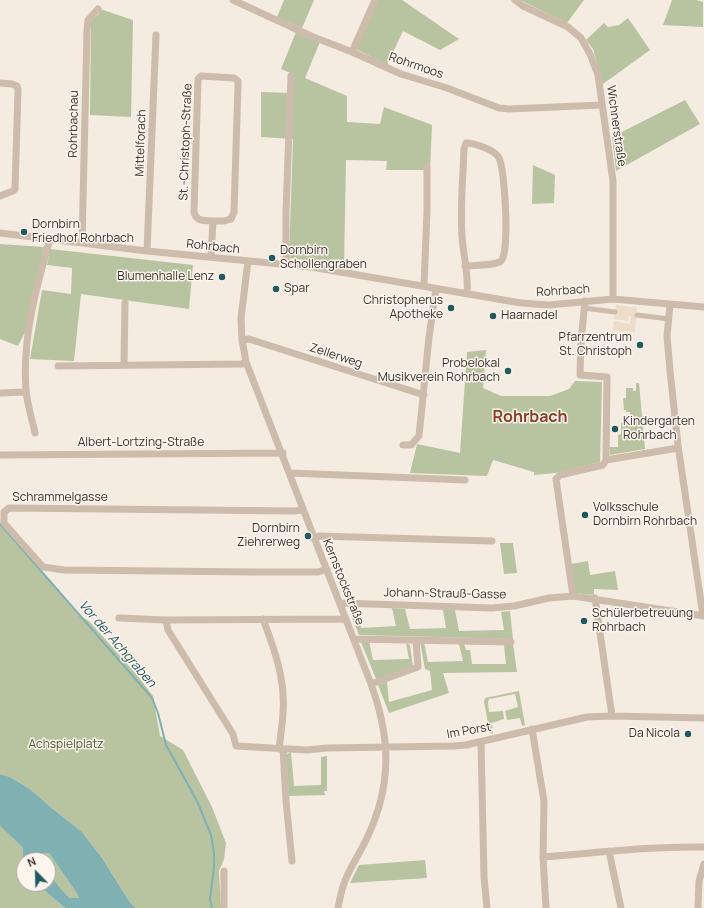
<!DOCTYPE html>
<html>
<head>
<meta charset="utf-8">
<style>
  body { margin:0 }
  #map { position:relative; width:704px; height:908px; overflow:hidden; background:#f4ebe1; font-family:Manrope,sans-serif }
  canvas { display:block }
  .north { position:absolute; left:16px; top:852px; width:40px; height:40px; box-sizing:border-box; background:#fbf5ee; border:1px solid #aea6a0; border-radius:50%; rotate:337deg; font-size:11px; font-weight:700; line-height:16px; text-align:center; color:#3b302b }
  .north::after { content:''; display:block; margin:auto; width:14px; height:18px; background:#1f5a5e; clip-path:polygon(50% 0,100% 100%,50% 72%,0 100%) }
</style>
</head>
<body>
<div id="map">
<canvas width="704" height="908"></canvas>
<div class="north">N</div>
</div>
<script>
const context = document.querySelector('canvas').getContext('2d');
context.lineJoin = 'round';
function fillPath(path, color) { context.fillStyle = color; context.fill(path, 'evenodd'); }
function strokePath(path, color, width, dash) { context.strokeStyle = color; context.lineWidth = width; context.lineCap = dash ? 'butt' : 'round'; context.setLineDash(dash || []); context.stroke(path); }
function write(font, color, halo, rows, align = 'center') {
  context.font = font + ' Manrope,sans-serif'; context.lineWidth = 3; context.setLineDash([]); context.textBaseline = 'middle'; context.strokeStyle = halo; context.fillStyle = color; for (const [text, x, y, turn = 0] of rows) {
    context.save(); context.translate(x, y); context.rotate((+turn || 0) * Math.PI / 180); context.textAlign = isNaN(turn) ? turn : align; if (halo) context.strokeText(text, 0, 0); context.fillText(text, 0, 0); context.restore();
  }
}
fillPath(new Path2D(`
  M284 0H314L302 28 277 17Z
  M377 0H402L459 39 440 50 403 31 387 65 356 49Z
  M520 0H584L567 23Z
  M672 0H696L703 2V27L663 25Z
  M100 9 133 20 131 117 90 115 91 21 99 14Z
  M628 18 650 50 603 84 593 49 586 40 604 23 608 27 619 25Z
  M296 32 320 42 305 78 347 96V122L380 124 384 107 432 125 430 170H386L387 161 346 160 344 265 289 258 293 139 261 137V92L292 93 293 74 281 69Z
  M685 100 700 124 616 171 612 137Z
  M533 165 555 175 554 203 532 204Z
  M0 244 44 247 25 332 18 346 0 339Z
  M50 249 193 265 189 309 81 294 74 361 30 359 42 290 71 294 72 268 47 265Z
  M486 350 483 388 501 396H550L569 389 575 381 602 382 600 462 555 473 534 475V472L493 460 487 476 410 473 417 444 460 453 467 352Z
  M636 383H639L645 449 610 455 609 447H618V435L621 434V423L630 422V412H626V410H624L623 398H626V388H633V391H636Z
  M0 522 78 615 89 621 137 675 153 696 160 736 183 750 212 807 226 843 224 859 219 871 221 908H136L129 901 102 858 82 832 53 809 30 789 10 777 0 774Z
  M500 543H513L517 573 504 574Z
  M588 561 590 575 615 571 618 590 594 589V595L574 593 571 564Z
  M348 607 356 608 361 628 396 626 392 608 405 609 410 629 446 628 443 610H455L459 631 504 630 501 612 510 611 513 639 359 635Z
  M369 641 373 660 409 659 406 643 410 645 413 667 376 679 361 642Z
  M420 642H424L428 662 463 661 459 644H464L466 650H470L472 664H506L504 645 513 644 517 672 443 673 449 693 389 713 378 685 387 682 389 702 432 690 430 671 425 669Z
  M519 691 525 725 522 726 520 718 507 720 505 711 518 707 515 694 489 699 488 702 489 712 503 711 504 719 492 723 493 734 490 733 484 702 485 698Z
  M291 752 294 786 321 785V757L327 756V791H324L325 795 289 796 286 755Z
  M0 826 23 848 24 884H37L65 908H0Z
  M41 853H49L76 892 79 898H70C58 888 48 877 48 860H44Z
  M425 860 427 878 350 883 359 865Z`), '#b8c4a0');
fillPath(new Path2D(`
  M616 305 637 308 635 332 613 330 614 321 630 324 631 316H629L628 321 614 319Z`), '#ecdcc8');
fillPath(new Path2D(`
  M0 774 10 777 30 789 53 809 82 832 102 858 129 901 136 908H65L37 884H48V869C53 881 61 890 70 898H79L76 892 49 853H41L44 860H24V862L23 860V848L0 826Z`), '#7fb0b2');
strokePath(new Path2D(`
  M0 524 152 698 158 713 166 745 197 801 211 835 214 853V867L210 899 212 908`), '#7fb0b2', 2);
strokePath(new Path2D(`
  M584 308 615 312
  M637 315 669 319`), '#cdbbac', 5);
strokePath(new Path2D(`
  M233 0 311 36 352 52 401 74 447 88 499 108 509 109 602 105
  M515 0 523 6 568 27 581 38 590 54 598 75 613 181V299
  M352 52 375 0
  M0 83 12 84 17 86 18 90 15 189 13 191 0 196
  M0 233 147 251 311 267 521 303 549 305 613 299 704 307
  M82 243 87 31 88 20 98 9
  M147 251 156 35
  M211 257 213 221H224L231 219 234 212 238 85V81L234 78 201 76 198 79 194 212C196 222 204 220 213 221
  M248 261 241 318 242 340 246 362 371 684C391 739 392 785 367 838 361 851 353 863 347 876 342 886 340 897 338 908
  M286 264V212L291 76
  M465 266C473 265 495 266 501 261 510 253 505 169 499 158 495 150 475 143 466 143L464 149C463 178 460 207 462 236 463 254 469 276 467 294
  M424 286 427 211V167
  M670 305 667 336 670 371 678 445 703 616
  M242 340 249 339 424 395
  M124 365 125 303
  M58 366 242 364 246 362
  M0 393 26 392
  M35 433C32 419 27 404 26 390 22 339 36 288 50 239
  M403 445H411L419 436 429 337 436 289
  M0 455 283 453
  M606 460 678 448
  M290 473 465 480
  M303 510 294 511 9 508 4 512V523L43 567 64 570 253 572H318L327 569
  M314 539 319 536 492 541
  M573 596 556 479 560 475 603 465 606 460 607 377 580 375 581 341 585 301
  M595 598 612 716
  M340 603 492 608 514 606 549 598 573 596 704 616
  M119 618 166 620 168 630 233 734 236 746 307 750 327 748 454 746 466 745 587 717 612 716 704 718
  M263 619C270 638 278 658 281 678 286 702 282 725 279 749
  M166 620 346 619
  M354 639 511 642
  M371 684 418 667 416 641
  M532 729 544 801 543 857 546 908
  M481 742 484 877 487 908
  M283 749 286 801 292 861
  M609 851 621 908
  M543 857C597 853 650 846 704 847
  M224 908V871
  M698 908 699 881 704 864`), '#cdbbac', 7);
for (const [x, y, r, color] of [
  [24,232,4,"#1f5a5e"],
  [272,258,4,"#1f5a5e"],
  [222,277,4,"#1f5a5e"],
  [276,289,4,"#1f5a5e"],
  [451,308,4,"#1f5a5e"],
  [493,316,4,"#1f5a5e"],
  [640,345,4,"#1f5a5e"],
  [508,371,4,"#1f5a5e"],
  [615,429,4,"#1f5a5e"],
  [585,515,4,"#1f5a5e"],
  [308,536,4,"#1f5a5e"],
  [584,621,4,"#1f5a5e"],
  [688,734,4,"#1f5a5e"]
]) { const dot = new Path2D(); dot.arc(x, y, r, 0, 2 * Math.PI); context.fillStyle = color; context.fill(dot); strokePath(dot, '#fbf5ee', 1.5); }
write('12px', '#3b302b', '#fbf5ee', [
  ["Rohrmoos",416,66,19],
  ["Rohrbachau",74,124,-89],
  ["Wichnerstraße",616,126,82],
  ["St.-Christoph-Straße",186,142,-88],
  ["Mittelforach",141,143,-88],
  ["Rohrbach",213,247,6],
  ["Rohrbach",563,291,-4],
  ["Zellerweg",336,356,18],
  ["Albert-Lortzing-Straße",141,443],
  ["Schrammelgasse",60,498],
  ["Kernstockstraße",343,582,68],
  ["Johann-Strauß-Gasse",445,594,1],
  ["Im Porst",469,731,-10]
]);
write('12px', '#3b302b', '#fbf5ee', [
  ["Dornbirn",32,225],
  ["Friedhof Rohrbach",32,239],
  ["Dornbirn",280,251],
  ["Schollengraben",280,265],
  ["Blumenhalle Lenz",214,277,"right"],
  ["Spar",284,289],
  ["Christopherus",443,301,"right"],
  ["Apotheke",443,315,"right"],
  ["Haarnadel",501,316],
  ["Pfarrzentrum",632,338,"right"],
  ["St. Christoph",632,352,"right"],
  ["Probelokal",500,364,"right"],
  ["Musikverein Rohrbach",500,378,"right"],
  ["Kindergarten",623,422],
  ["Rohrbach",623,436],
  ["Volksschule",593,508],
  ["Dornbirn Rohrbach",593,522],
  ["Dornbirn",300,529,"right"],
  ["Ziehrerweg",300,543,"right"],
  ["Schülerbetreuung",592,614],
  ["Rohrbach",592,628],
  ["Da Nicola",680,734,"right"]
], 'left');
write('12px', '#4a5a2e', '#fbf5ee', [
  ["Achspielplatz",66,745]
]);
write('italic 13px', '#1f5a5e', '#fbf5ee', [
  ["Vor der Achgraben",117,644,49]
]);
write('bold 16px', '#8c3b22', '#fbf5ee', [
  ["Rohrbach",530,418]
]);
</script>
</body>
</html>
